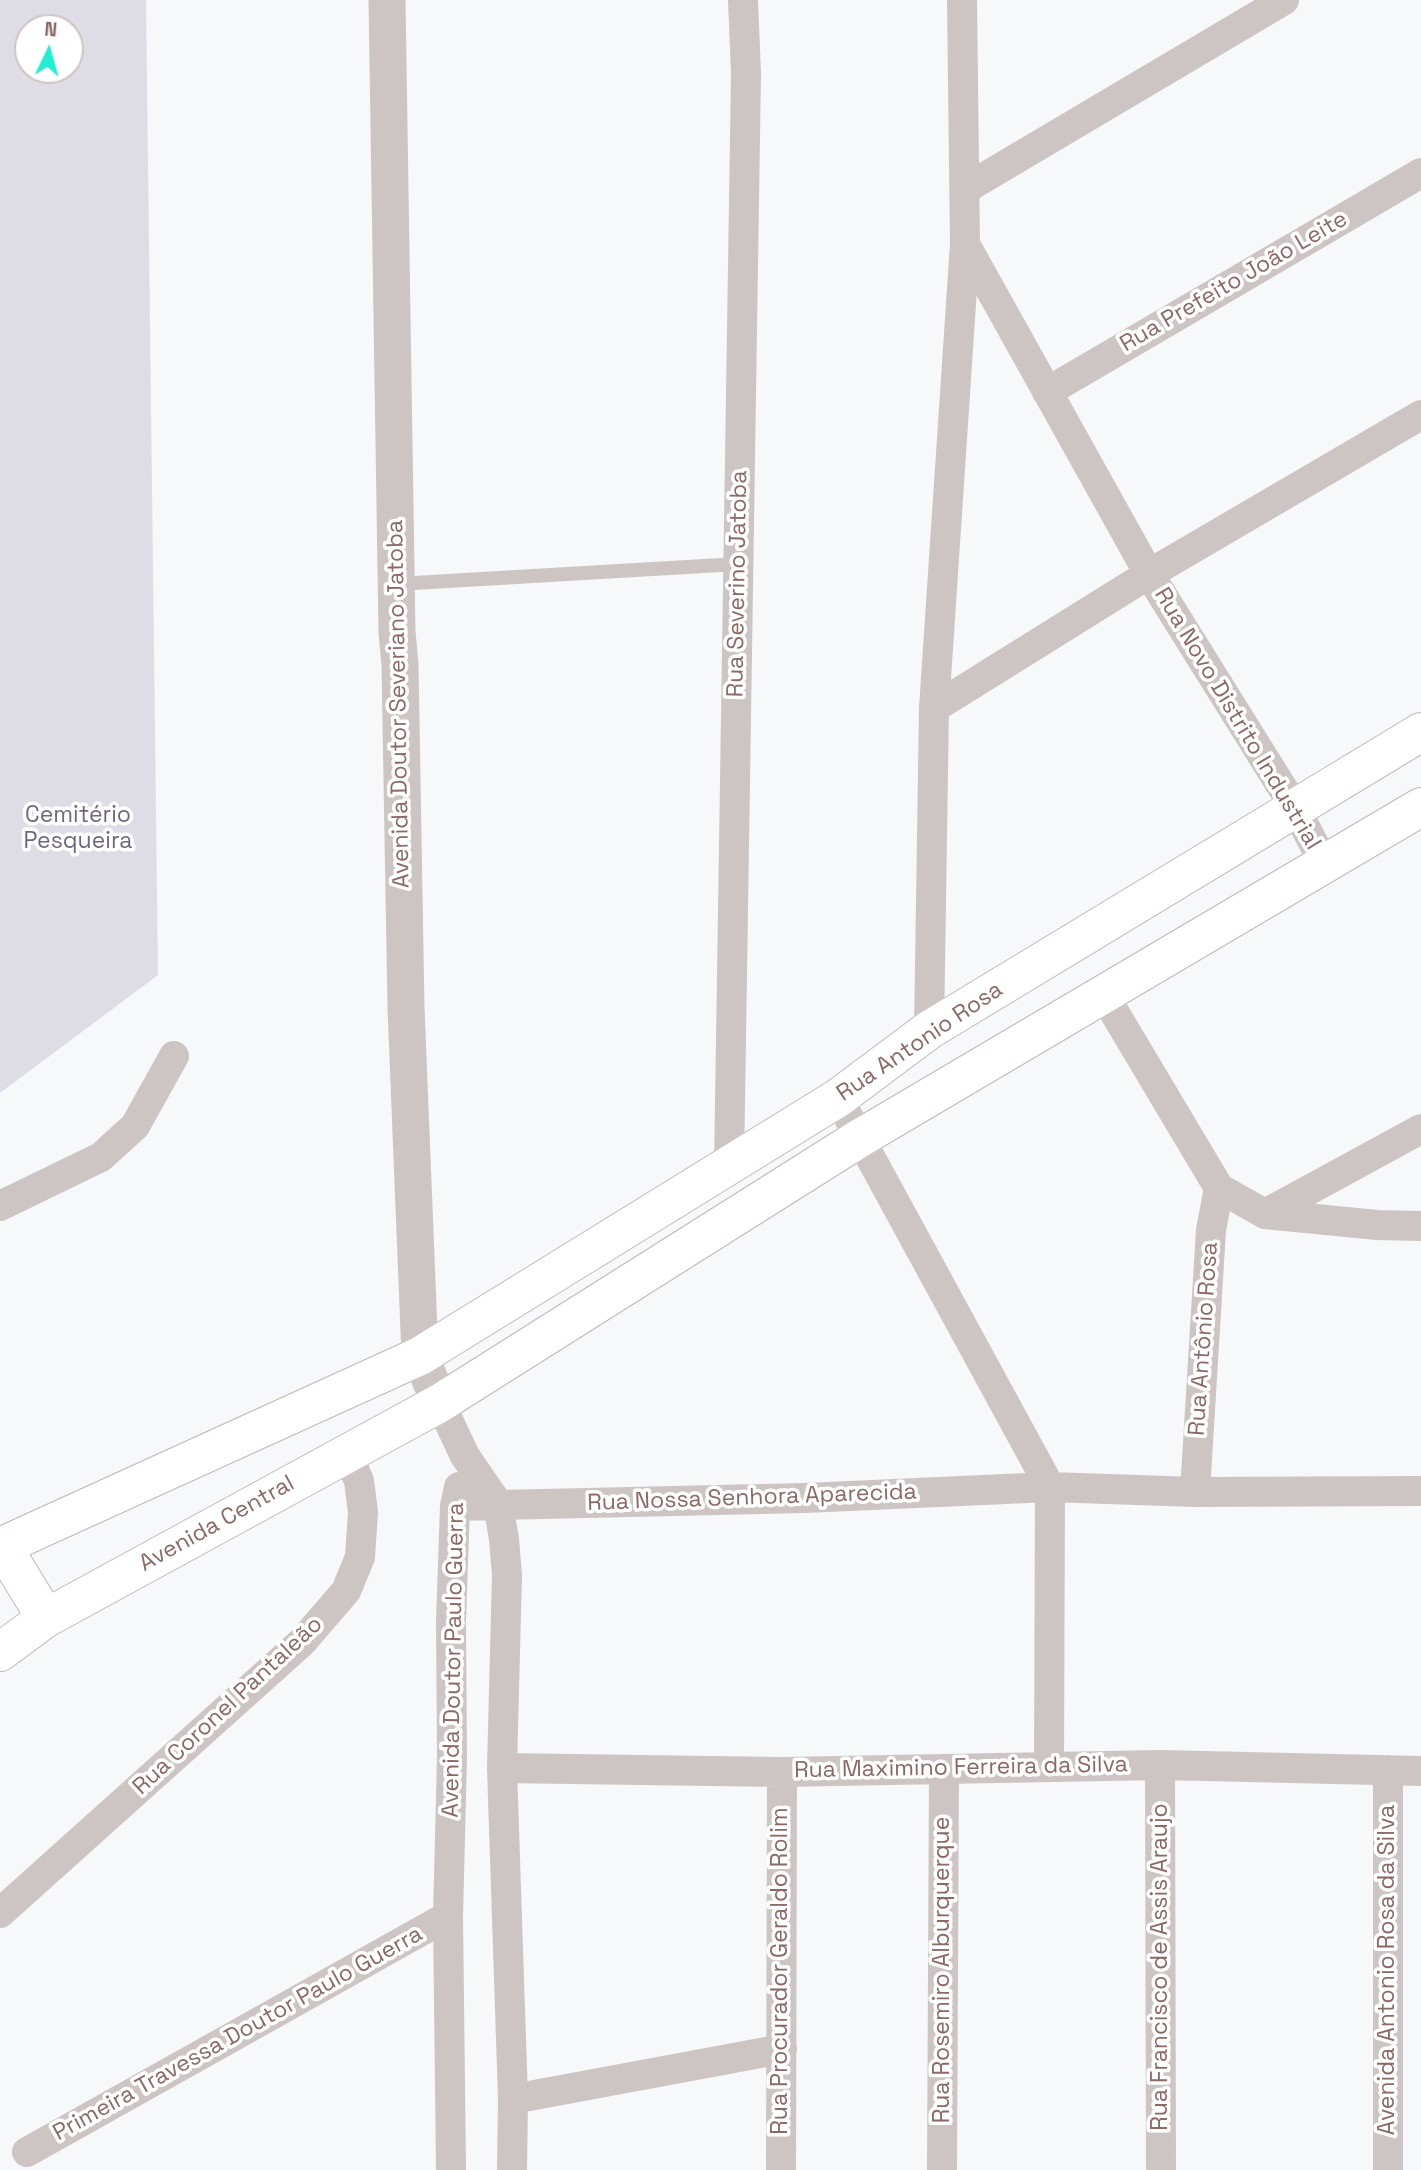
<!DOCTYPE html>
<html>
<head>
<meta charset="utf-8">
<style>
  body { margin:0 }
  #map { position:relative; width:1421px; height:2170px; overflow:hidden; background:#f7f8f9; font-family:"Space Grotesk",sans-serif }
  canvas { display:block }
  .north { position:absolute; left:14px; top:14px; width:70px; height:70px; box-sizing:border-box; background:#fff; border:2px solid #d0c3c2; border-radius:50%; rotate:5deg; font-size:19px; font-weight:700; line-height:28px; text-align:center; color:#8a6966 }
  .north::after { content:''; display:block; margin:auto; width:24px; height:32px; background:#21efd1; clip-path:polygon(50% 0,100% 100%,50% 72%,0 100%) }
</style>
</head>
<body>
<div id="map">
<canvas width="1421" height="2170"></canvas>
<div class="north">N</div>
</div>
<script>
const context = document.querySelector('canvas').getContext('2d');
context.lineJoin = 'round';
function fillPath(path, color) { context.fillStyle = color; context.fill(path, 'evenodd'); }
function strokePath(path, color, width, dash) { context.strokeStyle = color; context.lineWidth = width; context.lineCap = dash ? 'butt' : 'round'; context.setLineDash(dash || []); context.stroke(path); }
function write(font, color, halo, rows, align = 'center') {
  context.font = font + ' "Space Grotesk",sans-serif'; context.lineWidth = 7; context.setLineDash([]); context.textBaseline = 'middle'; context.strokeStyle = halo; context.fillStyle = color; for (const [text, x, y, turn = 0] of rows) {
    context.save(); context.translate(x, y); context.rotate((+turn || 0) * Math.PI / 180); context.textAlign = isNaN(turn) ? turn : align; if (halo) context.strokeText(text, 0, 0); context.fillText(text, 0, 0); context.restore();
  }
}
fillPath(new Path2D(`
  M0 0H146L158 975 0 1093ZM28 28H70V70H28Z`), '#dedde6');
const secondary = new Path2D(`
  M2 1546 46 1618
  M0 1547 420 1356 838 1098 929 1030 1421 732
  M0 1652 46 1618 440 1403 860 1138 1421 807`);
strokePath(secondary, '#c2b7b6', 40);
strokePath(new Path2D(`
  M397 584 738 564`), '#cdc5c4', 14);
strokePath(new Path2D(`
  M965 189 1284 0
  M965 244 1149 574 1295 808 1325 865
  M1047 392 1421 173
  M934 708 965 244 962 0
  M1104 995 1219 1188 1265 1214 1377 1225 1421 1226
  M929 1030 934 708 1149 574 1421 415
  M838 1098 1050 1487 1049 1766
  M729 1167 746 73 743 0
  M0 1206 101 1157 135 1126 174 1056
  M1265 1214 1421 1129
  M440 1403 465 1456 498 1504 504 1539 507 1575 502 1768 513 2099 512 2170
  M1195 1492 1211 1230 1219 1188
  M455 1506 805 1498 1050 1487 1195 1492 1421 1491
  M1160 1765 1161 2170
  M502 1768 782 1772 1160 1765 1421 1771
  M0 1913 302 1642 346 1591 360 1557 363 1512 359 1481 347 1453
  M513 2099 782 2049
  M27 2152 448 1916
  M451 2170 448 1916 452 1757 451 1621 455 1506 459 1487
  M781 2170 782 1772
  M942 2170 944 1769
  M1388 2170V1770`), '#cdc5c4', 30);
strokePath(new Path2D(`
  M387 0 397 632 400 665 406 1008 420 1356 440 1403`), '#cdc5c4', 37);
strokePath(secondary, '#fff', 38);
write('23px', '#8a6966', '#fff', [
  ["Rua Prefeito João Leite",1234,282,-30],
  ["Rua Severino Jatoba",738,584,-89],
  ["Avenida Doutor Severiano Jatoba",399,704,-91],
  ["Rua Novo Distrito Industrial",1237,719,59],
  ["Rua Antonio Rosa",920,1042,-34],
  ["Rua Antônio Rosa",1204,1339,-86],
  ["Rua Nossa Senhora Aparecida",752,1498,-2],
  ["Avenida Central",217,1524,-29],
  ["Avenida Doutor Paulo Guerra",454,1660,-89],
  ["Rua Coronel Pantaleão",228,1706,-43],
  ["Rua Maximino Ferreira da Silva",961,1768,-1],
  ["Rua Francisco de Assis Araujo",1161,1967,-90],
  ["Rua Rosemiro Alburquerque",943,1970,-90],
  ["Avenida Antonio Rosa da Silva",1388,1970,-90],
  ["Rua Procurador Geraldo Rolim",781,1971,-90],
  ["Primeira Travessa Doutor Paulo Guerra",238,2034,-29]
]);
write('23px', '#716681', '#fff', [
  ["Cemitério",78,816],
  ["Pesqueira",78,842]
]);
</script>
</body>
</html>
